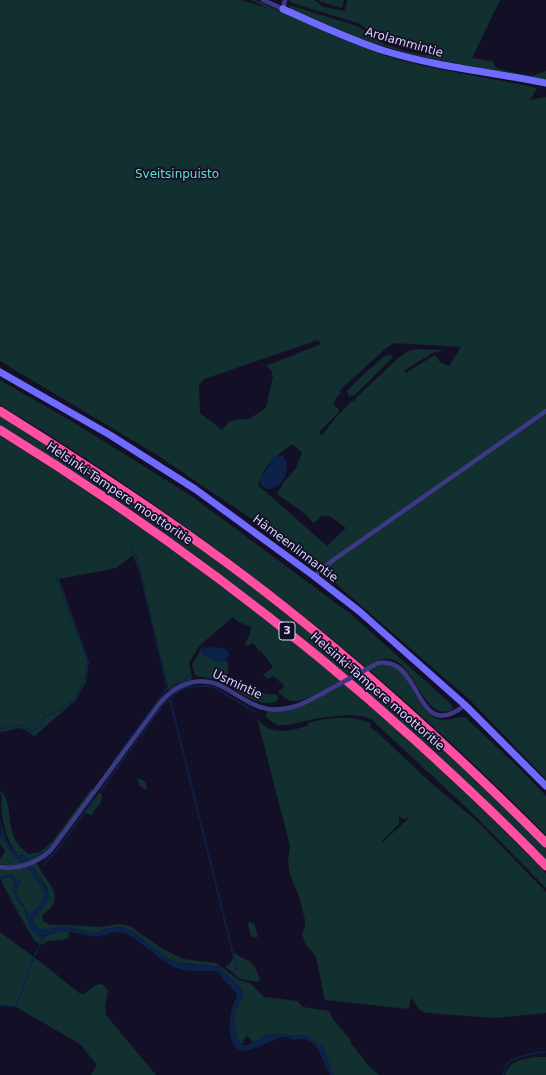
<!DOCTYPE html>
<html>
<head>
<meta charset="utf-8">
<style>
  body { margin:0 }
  canvas { display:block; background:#130f26 }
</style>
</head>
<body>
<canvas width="546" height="1075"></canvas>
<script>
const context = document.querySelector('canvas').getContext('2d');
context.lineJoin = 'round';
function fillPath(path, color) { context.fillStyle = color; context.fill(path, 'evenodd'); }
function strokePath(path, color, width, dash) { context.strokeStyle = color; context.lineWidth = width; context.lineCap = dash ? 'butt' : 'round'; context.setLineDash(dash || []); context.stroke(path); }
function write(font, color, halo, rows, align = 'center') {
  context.font = font + ' "DejaVu Sans",sans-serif'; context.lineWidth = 3.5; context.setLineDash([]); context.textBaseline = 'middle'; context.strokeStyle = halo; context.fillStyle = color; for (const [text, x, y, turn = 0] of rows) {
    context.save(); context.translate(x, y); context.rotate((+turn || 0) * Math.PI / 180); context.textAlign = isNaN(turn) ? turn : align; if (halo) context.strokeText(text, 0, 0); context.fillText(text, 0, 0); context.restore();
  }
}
fillPath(new Path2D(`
  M0 0H241L267 8 251 0H256C302 21 347 44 396 59 442 72 490 77 537 88L530 100 546 97V779L471 701 327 576 281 539 157 455 0 361ZM318 340 321 344 266 366 271 370 273 376 266 408 249 419 236 420 229 422 222 430 200 413 199 385 204 379ZM394 343 461 347 449 366 440 362 435 355 408 371 407 374 404 371 432 353 445 350 417 349 408 351 397 359 356 398V400L355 402 353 400C346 406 340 413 334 420 329 425 328 430 321 435L319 432 338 413 339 409 333 405 336 398 341 393 340 390 385 349ZM293 444 302 453 296 468 284 482 277 494 303 512 314 523 322 516H330L346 528 327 546 258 485C263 466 276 454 293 444Z
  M289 0H315L323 7 345 11 347 0H500L472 58 493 61 495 67 499 69 519 74 532 76 546 71V80L408 54 359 38 291 9 289 5 357 26 384 44 404 51 425 55 444 54 385 40 375 35 358 23 292 3Z
  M318 0H344L342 8 321 2Z
  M386 355H390L393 357 355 395 349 396 347 391 363 375Z
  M0 380 71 421 190 495 352 615 451 704 453 709C419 727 415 641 374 662L376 666C410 655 412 710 438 719 447 722 456 716 465 717L520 769 546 796V835C383 669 199 524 0 405Z
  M0 415 71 459 213 557 268 599 306 630 404 712 546 847V860C497 813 450 764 399 720 306 638 209 562 107 493 72 470 36 448 0 426Z
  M0 436C200 559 383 703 546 873V888L468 809 372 720 363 716 347 715 319 718 287 725H278L269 720 265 715 268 711 291 710 307 704 339 686 336 683C327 688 301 704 291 701 286 700 282 695 278 692L285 686 273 676 268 679 263 675 273 667 260 650 259 651 253 643 247 646 245 643 250 634 251 627 239 622 233 617 200 645 189 663 192 679 178 684 169 691 142 579 133 555 116 568 59 579 89 662 86 682 76 700 37 734 34 736C17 723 18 730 0 732Z
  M203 646 202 654 224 662 228 661V678C231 678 234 678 237 679 250 684 261 697 275 694L279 698 276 702C255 708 238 689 219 681 212 678 203 678 195 675L192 665Z
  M257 718C271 737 288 731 308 726V723C329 717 351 715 371 723L370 727 377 732 431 783 477 821 546 892V1013L495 1018 439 1014 423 1012 418 1008 411 997 409 1009 325 1000 316 957 306 945 302 934 305 925V920L299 896 290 875 288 861 290 846ZM399 816 403 819 409 818 383 842H381L399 824Z
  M137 778 144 781 147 786 146 790 140 786Z
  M92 788 93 791 51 847 46 852 29 862 23 855H18C6 841 0 816 2 798L0 790C17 806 0 835 29 854L40 852 52 842Z
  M99 793H101L102 797 101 802 91 815 85 813Z
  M0 835 13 856 24 864C16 867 8 866 0 864V859L3 855 5 851 0 843Z
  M35 863C39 865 40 869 42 873 48 882 58 891 54 902 52 909 45 911 42 917L43 921 50 925H66L101 927 120 924 130 926 161 948 183 959 216 963 239 980 250 983 264 997 297 1001 303 1007 329 1011 332 1018 349 1038 351 1043 367 1064 379 1075H333L324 1048 309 1037 301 1035 295 1036 273 1033 253 1043 248 1036 245 1037 242 1045C235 1036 232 1021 236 1010 239 1003 246 997 242 989L219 967 175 962 168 959 133 932 121 927 105 929 95 933 65 927 40 930 34 923V918L38 914 48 889 31 864Z
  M26 866 44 891 45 896 38 907 28 916C26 905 18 899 15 890L21 882 10 875 1 876 0 878V869L12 870Z
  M8 877 11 878 15 883 12 889 17 900 24 908 26 916 41 937 64 931 69 932 68 939 49 941 42 944 37 943 34 940 11 900C10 893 2 888 2 879Z
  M250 922 254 924 258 936 256 938 251 936 248 924Z
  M0 932C27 952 53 971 79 993L84 994 96 985 102 984 108 990 105 1006 106 1015 156 1075H91L97 1065 80 1044 16 1007 0 1005Z
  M235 953C239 957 244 958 249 961 255 965 257 973 260 978L258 982 240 979 225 966 230 964Z
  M534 1057H546V1075H505C511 1060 519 1061 534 1057Z`), '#12302f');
fillPath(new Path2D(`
  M277 455 283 456C296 468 276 500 261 485L260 480 262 475 270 465 273 459Z
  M210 647 223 648 227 650 229 655 224 662H218L203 655 202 653 203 649Z
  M0 816C1 826 9 852 19 855 21 856 23 856 25 856L29 862 24 864 13 856 1 836Z
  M31 864 50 894 47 902 34 918V923L40 930 65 927 95 933 113 927 127 928 168 959 185 964 208 965 219 967 242 989C246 997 239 1003 236 1010 232 1021 235 1036 242 1045H248L264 1036 273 1033 295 1036 301 1035 309 1037 324 1048 333 1075H330C323 1063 321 1046 307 1040 302 1038 299 1039 295 1040 290 1040 288 1036 283 1037 265 1040 234 1069 230 1032 229 1018 230 1009 237 997L236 993 219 974 215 971H195L183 970 173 967 165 962 135 939 125 933 114 932 97 937 64 931 41 937 36 935 29 926 24 908 17 900 12 889 15 883C10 877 5 875 0 882L1 876 7 874 21 882V883L16 887 15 890C18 899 25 906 28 915L38 907 45 896 44 891 26 866Z`), '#0c2248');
strokePath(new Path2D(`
  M132 549 137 559 165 678 166 690
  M170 699 237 970
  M0 729 20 725 32 731 41 727 44 717 61 710 72 701 75 700 85 679 88 661 55 574
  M113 762 166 690 191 675
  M101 790 163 705 179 691 187 687 206 686 215 688 255 712
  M26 860 46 851 53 844
  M43 866 61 845 94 799
  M0 1005 16 1007 34 957 44 935
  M503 1075C504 1071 505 1066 508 1063 512 1057 539 1052 546 1052`), '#0c2248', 1.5);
strokePath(new Path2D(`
  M263 0 283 9 285 0
  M314 576 332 561 546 411
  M378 663C423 655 414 746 465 705
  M0 867C18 870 37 863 51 850L160 703C177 683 201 674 225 688 239 696 252 706 268 709 289 712 305 703 323 693`), '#3d3a85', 4.5);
strokePath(new Path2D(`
  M283 9C317 24 350 40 385 51 437 67 492 72 546 83
  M0 372 110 435 195 489 314 576 359 611 465 705 546 786`), '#6f6bff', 7);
strokePath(new Path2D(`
  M0 411C77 459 154 509 227 563 341 647 446 743 546 843
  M0 430C148 521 288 625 417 742 461 782 505 823 546 866`), '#ff4fa3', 9);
strokePath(new Path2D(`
  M323 693 378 663`), '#3d3a85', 4.5);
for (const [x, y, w] of [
  [287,631,16]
]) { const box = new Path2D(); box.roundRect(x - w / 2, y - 9, w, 18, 3); context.fillStyle = '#130f26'; context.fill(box); strokePath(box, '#d9d4ff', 1); }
write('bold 11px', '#d9d4ff', null, [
  ["3",287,631]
]);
write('12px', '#d9d4ff', '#130f26', [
  ["Arolammintie",404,43,16],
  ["Helsinki-Tampere moottoritie",119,494,34],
  ["Hämeenlinnantie",295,549,37],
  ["Usmintie",237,685,25],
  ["Helsinki-Tampere moottoritie",377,692,41]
]);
write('12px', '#5fe0c0', '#130f26', [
  ["Sveitsinpuisto",177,175]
]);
</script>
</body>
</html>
